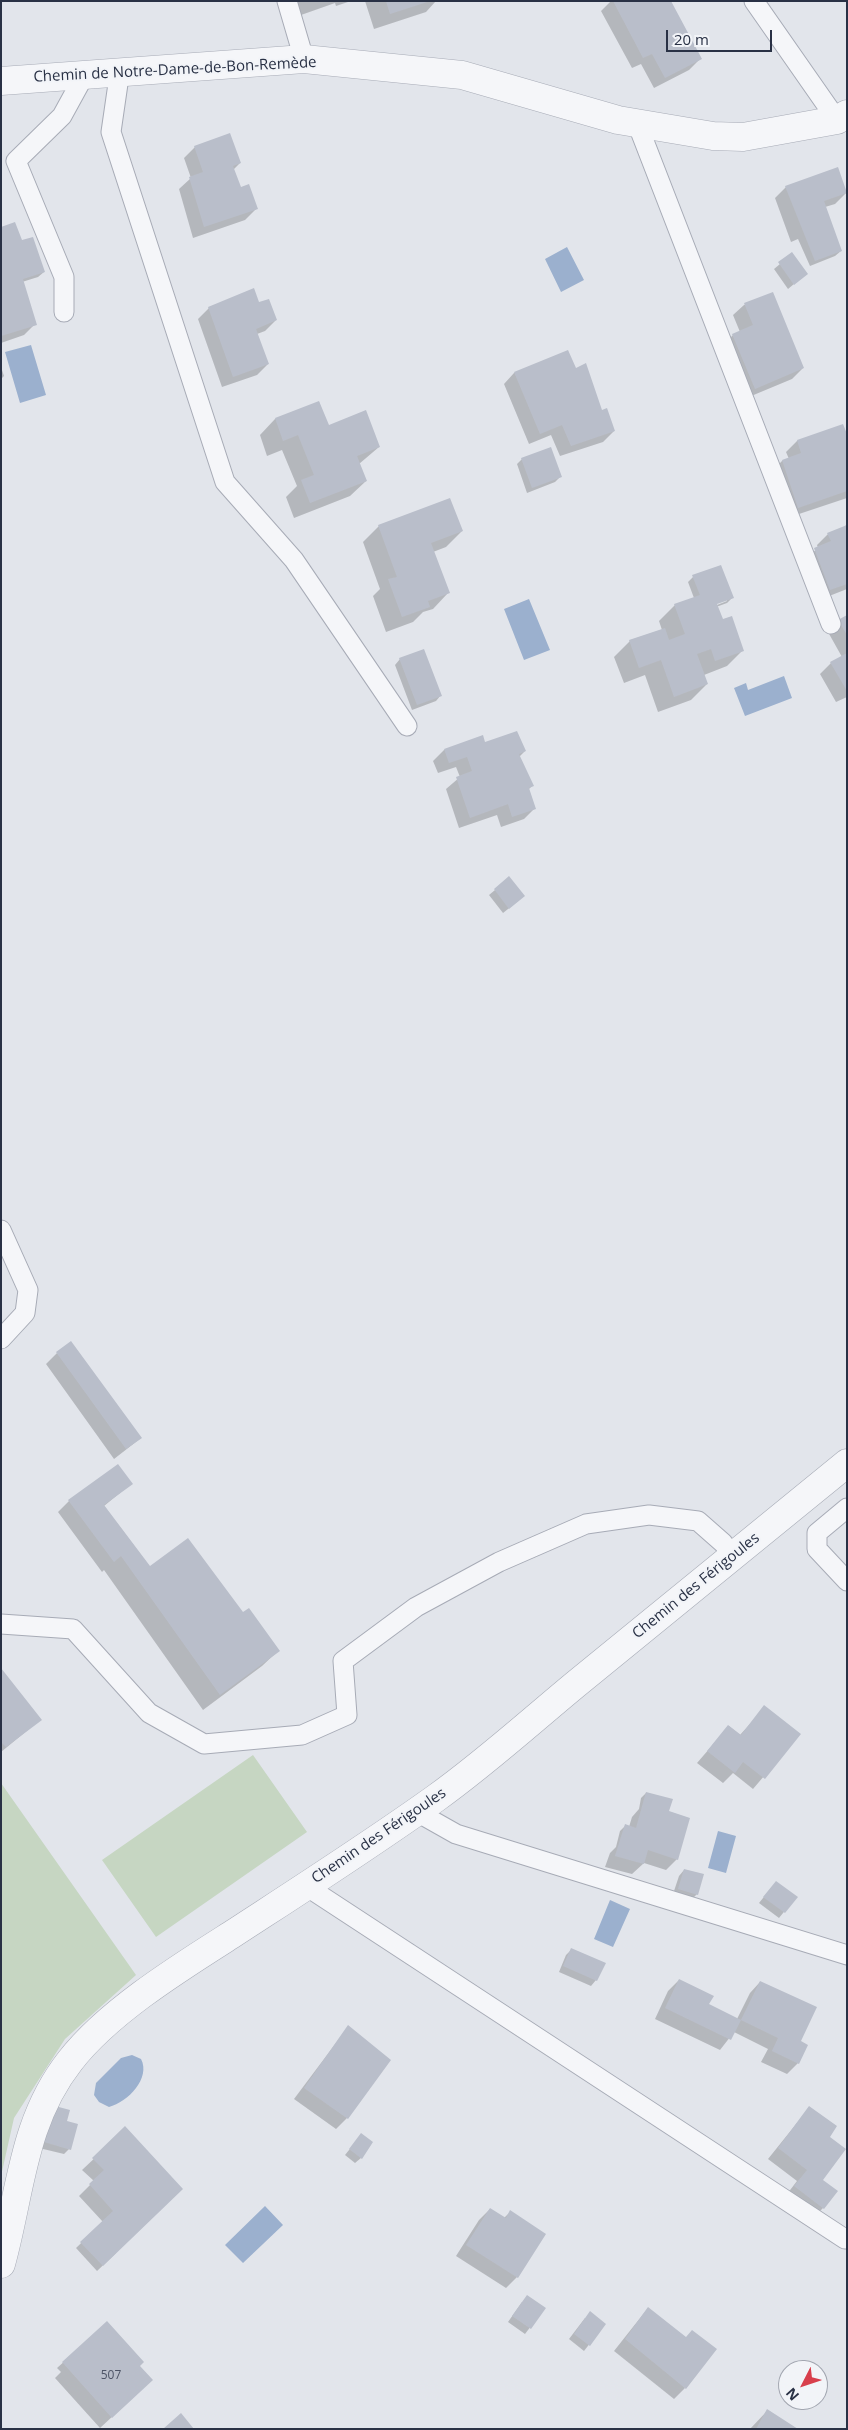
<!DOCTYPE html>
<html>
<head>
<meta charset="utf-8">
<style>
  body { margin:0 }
  #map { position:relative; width:848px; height:2430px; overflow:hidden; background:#e2e5eb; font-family:"Open Sans",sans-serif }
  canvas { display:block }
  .frame { position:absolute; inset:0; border:2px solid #293145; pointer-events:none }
  .north { position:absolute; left:778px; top:2360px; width:50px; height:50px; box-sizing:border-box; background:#f2f4f8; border:1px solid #a2a6b0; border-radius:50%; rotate:229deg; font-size:14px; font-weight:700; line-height:20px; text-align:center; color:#293145 }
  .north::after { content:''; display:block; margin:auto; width:18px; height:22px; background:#d83f4c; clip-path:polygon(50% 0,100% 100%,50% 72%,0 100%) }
  .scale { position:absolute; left:666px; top:30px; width:106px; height:22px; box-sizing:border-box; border:2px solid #293145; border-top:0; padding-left:6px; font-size:15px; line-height:18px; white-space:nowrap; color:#293145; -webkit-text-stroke:4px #f2f4f8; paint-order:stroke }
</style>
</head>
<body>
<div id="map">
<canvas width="848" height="2430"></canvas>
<div class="frame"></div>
<div class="north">N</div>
<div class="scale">20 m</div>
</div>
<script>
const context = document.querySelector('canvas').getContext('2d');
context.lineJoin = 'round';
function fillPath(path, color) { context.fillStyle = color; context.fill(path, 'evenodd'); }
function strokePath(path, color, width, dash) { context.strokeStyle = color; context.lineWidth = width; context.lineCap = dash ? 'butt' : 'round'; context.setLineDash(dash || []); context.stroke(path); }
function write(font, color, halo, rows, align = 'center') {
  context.font = font + ' "Open Sans",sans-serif'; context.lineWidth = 4; context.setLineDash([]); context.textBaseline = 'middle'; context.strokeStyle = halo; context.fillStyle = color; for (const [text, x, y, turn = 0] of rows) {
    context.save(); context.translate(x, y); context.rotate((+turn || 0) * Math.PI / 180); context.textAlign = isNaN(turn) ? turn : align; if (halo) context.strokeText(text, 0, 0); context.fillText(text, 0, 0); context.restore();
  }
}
fillPath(new Path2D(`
  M253 1755 307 1832 156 1937 102 1860Z
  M1 1783 136 1975 65 2039 14 2118 1 2176Z`), '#c6d6c2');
fillPath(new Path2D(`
  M567 247 584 280 561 292 545 259Z
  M31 345 46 395 20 403 5 352Z
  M529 599 550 650 524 660 504 609Z
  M784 676 792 698 745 716 734 688 746 683 748 690Z
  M718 1831 736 1836 726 1873 708 1868Z
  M610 1900 630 1909 613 1947 594 1939Z
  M132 2055 141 2059C151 2078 128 2102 109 2107L99 2102 94 2095 96 2083 121 2058Z
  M265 2206 283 2225 243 2263 225 2245Z`), '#9bb0ce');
fillPath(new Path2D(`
  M295 1H351L336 6 335 3 301 15Z
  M365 1H436L426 12 374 29Z
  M611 1H670L700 59 689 70 654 88 641 64 632 68 601 11Z
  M195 147 240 163 233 170 240 188 256 209 245 220 193 238 179 189 191 178 184 158Z
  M786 187 846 193 835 204 825 207 841 251 835 256 810 266 798 239 791 242 775 198Z
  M1 229 20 240 44 272 38 277 22 282 35 324 24 335 1 343Z
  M792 254 806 274 788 289 774 269Z
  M772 293 803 368 792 379 744 399 722 346 733 335 740 332 733 315 744 305Z
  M209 308 276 320 265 331 257 334 268 364 257 375 222 387 198 319Z
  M1 367 4 376 1 379Z
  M575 371 614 431 603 442 560 456 551 435 529 444 504 384 514 373Z
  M319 402 328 426 379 447 359 464 366 481 350 496 294 518 286 497 297 486 282 450 267 456 260 435 275 419Z
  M843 426 847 438V498L787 518 771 472 782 461 789 459 786 452 797 441Z
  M522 459 560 477 555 482 527 493 517 464Z
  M847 523V589L819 600 804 560 818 548 817 545 828 534 845 527Z
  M379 526 462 531 446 547 433 552 448 593 433 609 423 612 413 622 386 632 373 596 380 589 363 542Z
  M693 577 732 598 727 603 716 607 722 621 743 650 727 666 704 675 707 684 691 700 658 712 645 675 624 683 614 657 630 641 662 630 659 621 675 605 694 598 688 582ZM727 599V601L712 607 711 605Z
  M847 616V697L836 702 820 674 831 663 842 657 828 632Z
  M400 659 441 695 436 701 412 710 395 665Z
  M484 744 525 751 519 757 532 786 528 790 535 808 524 819 501 827 497 815 459 828 446 789 460 777 456 767 438 773 433 761 444 750Z
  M495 890 518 901 503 913 489 895Z
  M57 1353 141 1438 114 1459 46 1364Z
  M118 1465 131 1484 104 1506 150 1567 243 1614 278 1651 262 1666 203 1710 104 1570 102 1572 58 1512 69 1501Z
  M1 1670 40 1720 1 1752Z
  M765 1707 799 1735 753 1789 733 1773 723 1783 697 1763 729 1726 740 1735Z
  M646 1793 677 1859 666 1870 644 1863 632 1874 605 1867 610 1853 616 1847 620 1831 625 1826 629 1827 632 1817 639 1809 641 1798Z
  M684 1870 697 1894 692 1899 673 1894 679 1876Z
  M771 1888 796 1897 779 1918 759 1903Z
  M571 1950 596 1980 591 1986 559 1972 566 1955Z
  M679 1980 708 2005 737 2019 750 1993 760 1982 799 2042 798 2063 787 2074 761 2062 768 2049 734 2032 720 2050 655 2019 668 1991Z
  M348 2027 378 2074 347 2118 336 2129 294 2099Z
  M809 2108 828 2137 821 2180 823 2208 812 2219 784 2198 797 2181 768 2159Z
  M50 2113 66 2121 69 2149 64 2154 39 2148Z
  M361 2135V2158L355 2163 345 2155Z
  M115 2139 116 2253 97 2271 76 2248 103 2222 79 2196 94 2181 82 2170Z
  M490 2209 504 2218 510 2212 517 2277 506 2288 456 2256 479 2220Z
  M522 2302 544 2309 525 2334 508 2322Z
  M648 2308 685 2388 674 2399 614 2351Z
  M585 2318 605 2324 584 2351 569 2339Z
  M107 2323 138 2366 140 2391 100 2428 55 2378 61 2372 57 2368Z
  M767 2411 796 2429H750Z`), '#0003');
fillPath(new Path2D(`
  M386 1H427V2L390 14Z
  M613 1H671L702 59 665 78 652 54 643 58Z
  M230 133 241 163 233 166 241 187 249 184 258 209 204 227 189 177 203 172 194 146Z
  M838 167 847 193 824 201 842 251 815 261 785 186Z
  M15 222 22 240 33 237 45 272 23 279 37 325 1 336V227Z
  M792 252 808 274 794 285 778 262Z
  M254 288 259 302 269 299 277 320 256 329 269 364 233 377 208 307Z
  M773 292 804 368 755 389 732 334 753 325 744 303Z
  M568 350 576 368 586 363 602 410 607 408 615 431 571 446 562 425 540 434 514 372Z
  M319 401 329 425 366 410 380 447 357 456 367 481 310 503 301 480 314 475 298 435 283 441 275 418Z
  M843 424 847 434V491L798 508 782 460 801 453 797 440Z
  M551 447 562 477 532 488 521 458Z
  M450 498 463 531 431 543 450 593 428 601 430 607 402 617 388 579 397 577 378 525Z
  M847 525V584L830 590 814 548 831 541 827 533Z
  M721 565 734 598 717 604 723 619 732 616 744 651 715 661 711 649 697 654 708 684 674 697 661 660 639 668 629 640 665 628 669 640 685 634 674 604 700 595 692 575Z
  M847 615V635L838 620Z
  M424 649 442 696 417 705 399 658Z
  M847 653V691L830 662Z
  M517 731 526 751 519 754 534 786 529 788 536 809 512 817 508 804 470 818 456 777 472 771 467 757 449 763 444 749 483 735 485 742Z
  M509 876 525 896 509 909 494 889Z
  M71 1341 142 1438 126 1449 56 1352Z
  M118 1464 133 1484 104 1505 150 1566 188 1538 243 1612 249 1608 280 1651 220 1695 121 1556 114 1562 68 1500Z
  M1 1668 42 1720 6 1747 1 1742Z
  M764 1705 801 1734 765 1779 743 1762 735 1773 707 1751 728 1725 741 1735Z
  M646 1792 673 1799 669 1811 690 1818 678 1860 648 1850 644 1864 615 1856 625 1824 636 1828Z
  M684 1869 704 1874 698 1895 678 1889Z
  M776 1881 798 1897 785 1913 763 1897Z
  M571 1948 606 1963 597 1981 563 1966Z
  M679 1979 714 1996 709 2004 741 2020 760 1981 817 2007 801 2041 808 2045 799 2064 772 2051 778 2038 741 2020 731 2040 665 2008Z
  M348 2025 391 2060 348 2119 304 2088Z
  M55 2106 70 2110 67 2121 78 2124 71 2150 44 2142Z
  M809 2106 837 2126 830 2137 846 2149 823 2180 838 2191 824 2209 794 2186 807 2170 778 2148Z
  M125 2126 183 2189 103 2266 80 2242 113 2211 89 2184 104 2170 92 2158Z
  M361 2133 373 2142 362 2159 349 2149Z
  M490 2208 506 2218 510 2210 546 2234 518 2278 466 2245Z
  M527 2295 546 2308 531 2329 512 2316Z
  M648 2307 686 2337 692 2330 717 2349 686 2389 625 2339Z
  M590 2311 606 2324 590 2346 574 2334Z
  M107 2321 144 2362 140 2366 153 2380 112 2418 62 2362Z
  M767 2409 798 2429H756Z
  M181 2413 194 2429H163Z`), '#b9beca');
const service = new Path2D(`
  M287 1 304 59
  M754 1 837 120
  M120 70 111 132 225 482 294 560 407 726
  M637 123 831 624
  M64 312V277L16 161 62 116 85 74
  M1 1230 28 1290 25 1313 1 1339
  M847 1508 817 1533V1549L847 1581
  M1 1624 73 1629 149 1713 204 1744 302 1735 347 1715 343 1661 416 1607 499 1562 586 1524 649 1515 698 1521 723 1543 733 1556
  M417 1812 456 1834 847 1955
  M306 1886 845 2239`);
const minor = new Path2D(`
  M1 81 304 59 462 75 618 120 713 136 743 137 837 120 847 114
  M1 2264C21 2192 22 2122 70 2061 108 2012 179 1968 231 1935 300 1890 369 1846 436 1798 485 1763 530 1722 576 1684 666 1610 757 1537 847 1463`);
strokePath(service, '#a7abb6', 21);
strokePath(minor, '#a7abb6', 29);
strokePath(service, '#f5f6f9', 19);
strokePath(minor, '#f5f6f9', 28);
write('12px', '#4d5466', null, [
  ["507",111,2376]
]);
write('15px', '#293145', '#f2f4f8', [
  ["Chemin de Notre-Dame-de-Bon-Remède",175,70,-3],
  ["Chemin des Férigoules",696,1586,-39],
  ["Chemin des Férigoules",379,1836,-34]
]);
</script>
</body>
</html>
